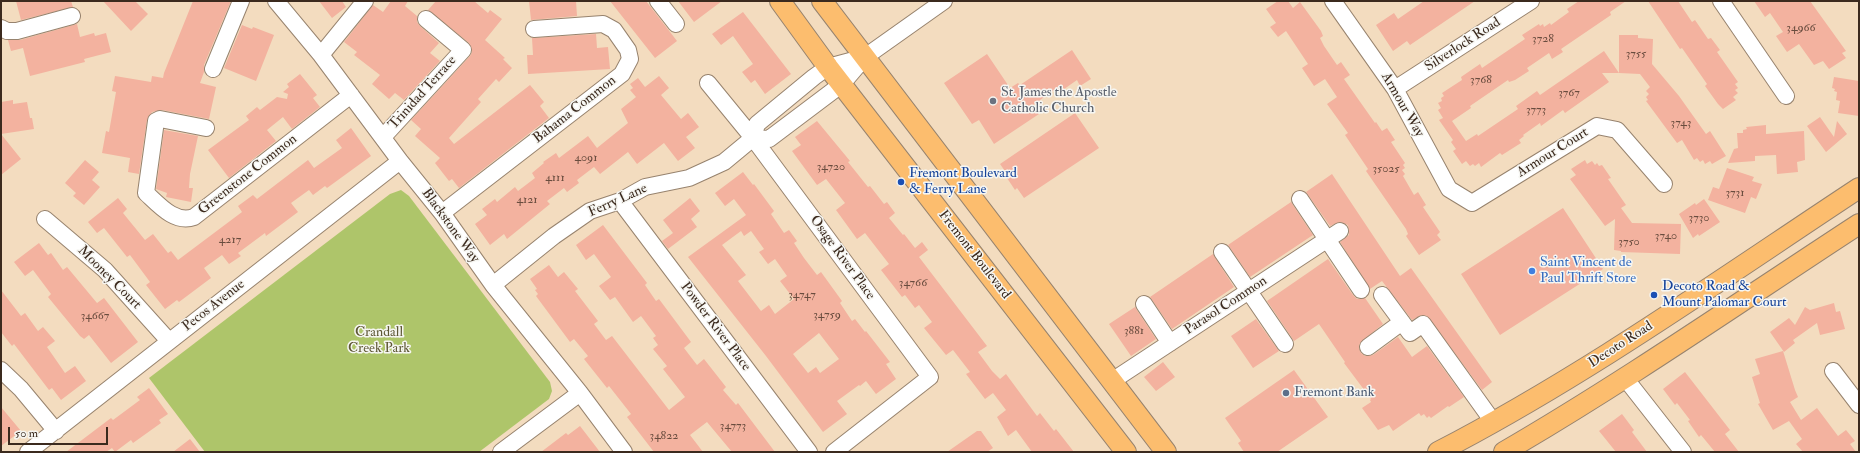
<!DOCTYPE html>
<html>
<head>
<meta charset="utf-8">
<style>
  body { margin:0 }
  #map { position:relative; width:1860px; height:453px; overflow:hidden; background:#f3dcbf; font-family:"IM FELL Double Pica",serif }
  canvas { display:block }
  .frame { position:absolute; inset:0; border:2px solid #3b2a1e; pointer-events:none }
  .scale { position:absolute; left:8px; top:427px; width:100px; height:18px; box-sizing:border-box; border:2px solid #3b2a1e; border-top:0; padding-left:5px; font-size:12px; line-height:14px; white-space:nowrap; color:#3b2a1e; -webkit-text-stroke:3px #f6f6f2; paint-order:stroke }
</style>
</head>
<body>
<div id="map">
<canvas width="1860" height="453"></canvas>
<div class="frame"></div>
<div class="scale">50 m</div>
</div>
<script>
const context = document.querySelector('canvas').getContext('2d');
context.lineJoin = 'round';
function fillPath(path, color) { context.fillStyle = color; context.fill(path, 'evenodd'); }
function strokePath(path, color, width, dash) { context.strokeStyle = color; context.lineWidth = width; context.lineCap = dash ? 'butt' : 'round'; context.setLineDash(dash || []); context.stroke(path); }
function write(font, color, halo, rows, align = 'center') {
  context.font = font + ' "IM FELL Double Pica",serif'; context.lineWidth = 3; context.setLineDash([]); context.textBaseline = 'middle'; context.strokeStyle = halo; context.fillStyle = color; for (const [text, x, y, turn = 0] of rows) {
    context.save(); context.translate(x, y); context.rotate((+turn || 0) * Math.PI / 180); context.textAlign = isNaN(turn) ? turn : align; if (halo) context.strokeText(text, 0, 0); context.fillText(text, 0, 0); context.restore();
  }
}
fillPath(new Path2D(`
  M401 190 409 196 550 382 552 391 549 399 479 452H205L149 378 390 194Z`), '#aec56a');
fillPath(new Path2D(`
  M16 1H71L73 7 21 20Z
  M103 1H135L148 14 131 31Z
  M193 1H231L204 65V72L200 83 216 87 209 119 162 110 152 112 147 120 139 174 128 172 130 158 102 153 106 131 109 132 116 92 112 91 115 76 151 82 152 76 163 78 164 73Z
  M319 1H342L346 7 332 18Z
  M391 1H408L405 6 417 16V22L420 26 439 43 430 53 440 61 404 100 395 93 389 99 372 84 380 75 354 55 357 52 344 42 373 5 383 12Z
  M436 1H474L488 13 490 10 502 19 485 40 505 58 503 59 512 68 499 82 496 79 478 99 481 102 449 138 454 144 530 85 544 102 540 106 549 118 459 188 452 179 449 181 435 163 440 158 415 136 421 129 411 120 470 56 472 52 469 43 428 10Z
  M529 1H576L577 16 531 20Z
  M610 1H646L677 41 655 58Z
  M678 1H722L694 22Z
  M1278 1H1288L1293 8 1300 2 1321 31 1323 36 1320 38 1324 46 1337 65 1341 62 1350 75 1344 79 1375 123 1376 122 1382 131 1387 128 1395 140 1391 142 1405 163 1403 165 1405 168 1402 170 1405 174 1403 176 1414 195 1418 192 1426 205 1423 207 1440 232 1437 235 1441 240 1419 255 1406 236 1408 234 1406 229 1366 171 1368 169 1345 135 1348 133 1327 104 1337 97 1325 79 1314 86 1302 68 1308 64 1286 31 1278 37 1270 27 1276 23 1266 9Z
  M1424 1H1475L1410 45 1407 41 1393 51 1376 25 1394 13 1398 19Z
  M1579 1H1626L1610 12 1611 15 1561 49 1563 52 1552 59 1549 53 1527 68 1529 71 1515 80 1509 82 1508 80 1470 106 1471 108 1452 121 1466 141 1477 134 1478 136 1518 109 1516 106 1537 91 1540 95 1604 51 1619 73H1602L1609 82 1565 113 1563 110 1541 126 1540 123 1523 135 1524 136 1519 140 1521 143 1502 155 1500 153 1481 167 1479 163 1475 166 1473 164 1470 166 1466 161 1462 164 1453 151 1456 149 1451 142 1453 140 1439 120 1443 118 1438 110 1441 108 1438 103 1442 101 1441 98 1444 96 1442 93 1462 80 1461 77 1480 64 1482 68 1525 39 1522 35 1539 24 1540 26 1543 24 1544 27 1550 23 1551 25 1569 12 1567 9Z
  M1648 1H1678L1692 22 1695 20 1708 39 1711 38 1720 50 1717 52 1738 82 1735 84 1738 88 1735 90 1738 93 1733 97 1736 100 1723 109 1718 104 1705 86 1707 84 1682 48 1680 49Z
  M1754 1H1810L1846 51 1842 53 1846 58 1829 69 1823 61 1814 65 1799 44 1787 52 1776 36 1783 32 1770 13 1765 17Z
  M743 12 791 74 765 94 755 80 751 83 742 72 753 64 733 36 721 45 712 34Z
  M77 24 80 37 94 33 95 36 106 33 111 52 84 59 85 62 30 76 23 48 11 51 8 40H20Z
  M242 25 252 29 253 27 274 35 256 81 224 68Z
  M596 34 597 48 608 47 610 69 528 74 527 55H533L532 38Z
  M1619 35H1638V38L1653 39 1652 64 1679 96 1706 134 1710 131 1726 156 1712 164 1710 161 1705 164 1703 160 1700 162 1697 158 1694 160 1682 140 1677 143 1646 101 1648 100 1646 97 1649 94 1646 91 1650 87 1640 74 1619 73Z
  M1072 50 1091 79 1080 86 1077 80 1057 94 1054 90 1033 105 1039 114 994 144 979 120 972 124 944 83 987 54 1010 88 1018 83 1020 85Z
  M300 74 317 95 313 98 320 107 292 129 283 117 267 130 276 141 229 178 208 150 249 120 246 116 257 107 260 110 277 97 287 99 288 94 283 92 289 87 287 84Z
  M659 76 669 88 661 95 681 119 688 113 699 127 686 137 695 148 678 161 664 143 637 164 628 152 600 174 594 167 577 180 579 183 567 192 564 188 547 201 550 204 507 239 504 234 490 245 475 224 487 215 482 209 495 199 497 202 515 187 518 191 535 178 532 173 544 163 543 162 556 153 559 158 588 136 597 148 628 123 621 109 636 97 630 90 633 88 630 84 638 78 645 87Z
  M1834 77 1859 81V116L1838 113 1840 101 1836 100 1837 92 1834 91 1835 89 1832 88Z
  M13 100V104L27 102 30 118H32L34 129 1 134 21 159 1 175V102Z
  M1075 113 1099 148 1024 198 1017 188 1015 190 1005 175 1007 174 1000 164Z
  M1820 117 1834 137 1837 121 1847 134 1826 152 1807 126Z
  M817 121 850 161 848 162 868 187 870 186 884 204 887 202 895 213 889 218 903 235 904 234 915 248 922 242 928 250 919 257 987 346 978 352 992 371 1000 379 1006 374 1037 416 1040 413 1054 431 1056 429 1074 452H1032L1016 430 1008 436 997 417 1006 410 993 393 985 399 966 374 970 372 953 350 946 355 924 328 932 322 919 305 915 308 905 295 902 297 881 270 889 264 865 233 857 239 836 210 845 203 826 179 817 185 792 151 801 145 795 137Z
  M1766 125V134L1804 131 1805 160 1797 162 1798 172 1777 174 1776 155 1755 156V161L1728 163 1734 149 1738 148 1737 133H1743V130L1747 129 1746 127Z
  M351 128 371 156 327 188 325 186 313 195 309 190 291 203 298 212 266 236 265 233 238 253 241 256 229 264 222 255 204 268 211 278 179 302 177 300 165 309 146 285 150 282 130 255 127 257 104 228 97 233 88 222 118 198 127 209 123 213 145 240 153 234 168 253 171 251 178 260 242 212 238 206 253 195 257 199 308 160 314 168 342 148 336 140Z
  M164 130 198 136 190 174 189 188H193L191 202 166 197 167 193 156 189Z
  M85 160 99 172 92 180 100 187 84 205 73 196 76 193 65 183Z
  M1585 160 1587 164 1592 161 1595 165 1597 163 1599 166 1602 165 1611 178 1608 179 1626 205 1621 208 1632 223 1681 224 1680 254 1621 252V251L1614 250 1615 219 1605 226 1570 179 1576 175 1571 169Z
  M1727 168 1754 177 1752 181 1762 184 1756 199 1751 197 1745 213 1708 200 1713 187 1719 189Z
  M743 172 753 185 754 184 774 211 771 214 784 233 789 230 797 241 794 243 804 258 817 275 821 272 842 301 840 303 852 321 855 319 865 332 866 331 890 362 886 364 896 379 876 394 866 381 860 386 859 385 837 401 847 414 823 432 766 356 688 257 746 215 734 199 725 206 715 193ZM741 231 744 236 751 231 764 249 759 252 768 264 775 259 787 276 780 281 794 299 775 314 769 305 761 311 738 281 746 275 722 245ZM819 333 839 359 820 373 816 367 808 373 793 354Z
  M1332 174 1400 276 1411 268 1492 382 1482 390 1427 316 1422 315 1412 320 1382 281 1370 289 1340 242 1349 235 1348 225 1340 222 1330 226 1306 192Z
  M690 198 700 211 691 219 697 227 668 249 662 241 673 233 663 220Z
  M1704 199 1720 222 1699 236 1698 234 1693 238 1679 214 1695 203 1696 205Z
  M1291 202 1313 235 1250 277 1228 245Z
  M1563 208 1603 269 1500 335 1461 274Z
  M603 225 647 283 645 285 656 301 659 299 691 342 684 348 697 365 704 359 726 387 723 390 736 405 738 403 775 452H732L707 422 690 435 703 452H654L627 417 631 414 609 386 607 388 584 359 588 356 574 339 570 342 536 296 538 294 535 290 537 289 530 279 549 265 558 277 564 272 578 289 575 291 598 321 594 324 606 340 612 336 669 410 685 397 663 369 667 366 653 349 658 345 653 338 656 336 641 316 633 322 615 297 610 300 599 286 611 277 594 254 586 260 576 245Z
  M39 243 48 255 51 253 63 270 67 267 97 303 104 298 138 342 111 363 89 335 84 339 80 336 48 297 51 294 33 270 25 276 14 262Z
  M1213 254 1234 287 1172 329 1150 297Z
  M1328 259 1353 295 1357 299 1365 298 1383 324 1360 343 1359 348 1361 353 1365 356 1373 355 1398 337 1412 357 1427 346 1464 397 1449 407 1448 406 1431 418 1429 416 1427 418 1424 414 1421 416 1419 413 1393 431 1389 425 1378 430 1362 408 1371 402 1370 400 1371 399 1344 363 1345 362 1319 324 1294 341 1267 301Z
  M1 290 21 316 25 313 38 331 43 327 55 341 47 347 65 373 75 366 86 381 61 400 52 388 49 390 14 344 12 346 1 332Z
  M1834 303 1836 312 1840 311 1845 329 1820 335 1817 323 1793 340 1795 343 1784 352 1770 332 1789 318 1795 325 1805 307 1810 310Z
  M1135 307 1156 339 1131 356 1109 324Z
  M1256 319 1279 351 1253 368 1231 336Z
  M1783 351 1795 390 1798 397 1790 402 1801 420 1817 408 1838 436 1846 430 1855 441 1850 444 1856 452H1803L1796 444 1802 439 1789 421 1773 430 1758 404 1760 403 1752 377 1760 374 1755 359Z
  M1163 362 1175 377 1156 391 1144 377Z
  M1294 370 1328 417 1277 452H1244L1238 443 1241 441 1225 418Z
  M1685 372 1730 430 1725 434 1739 452H1715L1701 435 1699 437 1688 421 1690 420 1677 403 1675 405 1663 389Z
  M149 388 168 414 159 420 161 423 133 443 131 440 115 452 112 448 106 452H66L111 418 113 420 140 400 137 397Z
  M1 407 21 431 1 446Z
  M1622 414 1634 430 1632 432 1647 452H1616L1599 431Z
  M580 426 600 452H541L566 433 568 435Z
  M977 431H981L993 448 987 452H947Z
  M190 439 200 452H173Z`), '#f3b29f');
const minor = new Path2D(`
  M276 1 321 55 400 161 442 213 493 285 580 393 624 452
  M658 1 676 24
  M1333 1 1395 89 1449 189 1472 203 1597 126 1617 130 1664 184
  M1721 1 1786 96
  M1 28 7 31H17L72 16
  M321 55 365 1
  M213 69 241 1
  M708 83 753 138 930 377 834 452
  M1395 89 1531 1
  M206 128 160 119 156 121 146 193C159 205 175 224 194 217L351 95
  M383 137 463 50 426 19
  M753 138 769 139 842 84 865 57 944 1
  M1300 199 1361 290
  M620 201 809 452
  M442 213 622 74 630 59 628 50 614 30 603 24 534 29
  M45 219 105 270 169 341
  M1222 252 1285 344
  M493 285 554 236 590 211 620 201 645 187 689 178 724 162 753 138 757 124 814 77 828 67 865 57
  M1382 295 1410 333 1423 324 1494 423
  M1144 304 1170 343
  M1368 347 1402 322
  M1 370 21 389 56 431
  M1833 371 1859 405
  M1625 378 1683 452
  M1112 381 1340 231
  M28 452 400 161
  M501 452 580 393`);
const major = new Path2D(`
  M780 1 828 67 1126 452
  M822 1 1166 452
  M1438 452C1585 376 1721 279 1859 188
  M1504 452C1626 381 1741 301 1859 224`);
strokePath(minor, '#97836e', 18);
strokePath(major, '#97836e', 22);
strokePath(minor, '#fff', 16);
strokePath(major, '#fcbd6e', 20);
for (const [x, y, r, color] of [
  [993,101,4,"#6b7280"],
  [901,182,4,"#1a4fb4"],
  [1532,271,4,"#3f7fe0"],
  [1654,295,4,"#1a4fb4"],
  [1286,393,4,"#5c6f8a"]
]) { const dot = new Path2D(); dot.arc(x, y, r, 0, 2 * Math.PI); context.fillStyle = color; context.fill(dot); strokePath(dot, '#f6f6f2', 1.5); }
write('12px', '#694c3e', null, [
  ["34966",1801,28],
  ["3728",1543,39],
  ["3755",1636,54],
  ["3768",1481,80],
  ["3767",1569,93],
  ["3773",1536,110],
  ["3743",1681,123],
  ["4091",586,158],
  ["34720",831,167],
  ["35025",1386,169],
  ["4111",555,178],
  ["3731",1735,193],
  ["4121",527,200],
  ["3730",1699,218],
  ["3740",1666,236],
  ["4217",230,240],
  ["3750",1629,242],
  ["34766",913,283],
  ["34747",802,295],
  ["34759",827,315],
  ["34667",95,316],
  ["3881",1134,331],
  ["34773",733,426],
  ["34822",664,436]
]);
write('14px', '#3b2a1e', '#f6f6f2', [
  ["Silverlock Road",1463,45,-33],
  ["Trinidad Terrace",423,93,-48],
  ["Armour Way",1402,105,60],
  ["Bahama Common",575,110,-38],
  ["Armour Court",1553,153,-32],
  ["Greenstone Common",248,175,-38],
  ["Ferry Lane",618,201,-24],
  ["Blackstone Way",450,226,54],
  ["Fremont Boulevard",974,255,52],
  ["Osage River Place",842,258,54],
  ["Mooney Court",109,278,45],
  ["Pecos Avenue",214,306,-38],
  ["Parasol Common",1226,306,-33],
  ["Powder River Place",715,327,53],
  ["Decoto Road",1621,345,-33]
]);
write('14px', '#5b616d', '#f6f6f2', [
  ["St. James the Apostle",1001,93],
  ["Catholic Church",1001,109]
], 'left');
write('14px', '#164399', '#f6f6f2', [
  ["Fremont Boulevard",909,174],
  ["& Ferry Lane",909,190],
  ["Decoto Road &",1662,287],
  ["Mount Palomar Court",1662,303]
], 'left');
write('14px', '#366cbe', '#f6f6f2', [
  ["Saint Vincent de",1540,263],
  ["Paul Thrift Store",1540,279]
], 'left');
write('14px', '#5e5835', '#f6f6f2', [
  ["Crandall",379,333],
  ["Creek Park",379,349]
]);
write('14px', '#4e5e75', '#f6f6f2', [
  ["Fremont Bank",1294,393]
], 'left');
</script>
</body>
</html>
